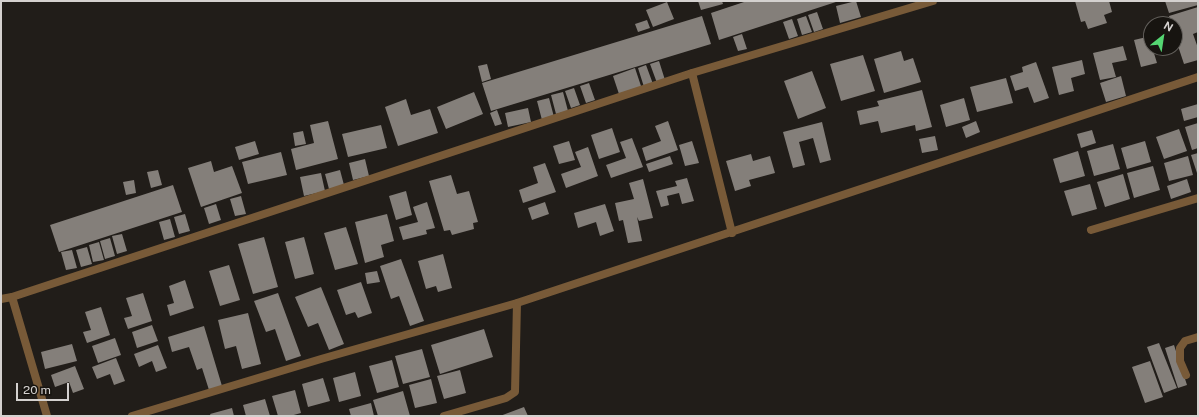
<!DOCTYPE html>
<html>
<head>
<meta charset="utf-8">
<style>
  body { margin:0 }
  #map { position:relative; width:1199px; height:417px; overflow:hidden; background:#211d19; font-family:"Public Sans",sans-serif }
  canvas { display:block }
  .frame { position:absolute; inset:0; border:2px solid #d4d1cf; pointer-events:none }
  .north { position:absolute; left:1143px; top:16px; width:40px; height:40px; box-sizing:border-box; background:#171410; border:1px solid #63605c; border-radius:50%; rotate:30deg; font-size:11px; font-weight:700; line-height:16px; text-align:center; color:#d4d1cf }
  .north::after { content:''; display:block; margin:auto; width:14px; height:18px; background:#54d672; clip-path:polygon(50% 0,100% 100%,50% 72%,0 100%) }
  .scale { position:absolute; left:16px; top:383px; width:53px; height:18px; box-sizing:border-box; border:2px solid #d4d1cf; border-top:0; padding-left:5px; font-size:12px; line-height:14px; white-space:nowrap; color:#d4d1cf; -webkit-text-stroke:3px #171410; paint-order:stroke }
</style>
</head>
<body>
<div id="map">
<canvas width="1199" height="417"></canvas>
<div class="frame"></div>
<div class="north">N</div>
<div class="scale">20 m</div>
</div>
<script>
const context = document.querySelector('canvas').getContext('2d');
context.lineJoin = 'round';
function fillPath(path, color) { context.fillStyle = color; context.fill(path, 'evenodd'); }
function strokePath(path, color, width, dash) { context.strokeStyle = color; context.lineWidth = width; context.lineCap = dash ? 'butt' : 'round'; context.setLineDash(dash || []); context.stroke(path); }
fillPath(new Path2D(`
  M698 1H722L723 4 701 10Z
  M747 1H839L719 40 711 13Z
  M856 1 861 17 840 23 836 6Z
  M1075 1H1109L1112 12 1104 15 1107 23 1088 29 1085 21 1081 22Z
  M1165 1H1198V5L1169 13Z
  M667 2 674 19 653 27 646 10Z
  M1198 7V32L1193 34 1198 48V60L1184 64 1175 37V24H1171L1169 16Z
  M817 12 823 29 814 32 808 15Z
  M702 16 711 44 491 111 482 83Z
  M806 16 812 32 802 35 797 19Z
  M792 19 798 36 789 39 783 22Z
  M647 20 650 28 638 32 635 24Z
  M742 34 747 49 738 51 733 37Z
  M1151 36V48H1161L1153 50 1157 63 1141 67 1134 40Z
  M1123 46 1127 60 1112 63 1116 77 1100 80 1093 53Z
  M901 51 904 61 913 58 921 82 884 93 874 59Z
  M863 55 875 91 841 101 830 64Z
  M1082 60 1085 74 1071 78 1074 91 1059 95 1052 67Z
  M659 61 665 80 657 83 650 64Z
  M1036 62 1049 98 1034 103 1028 87 1015 91 1010 76 1023 72 1022 67Z
  M487 64 491 79 482 82 478 66Z
  M646 65 653 84 644 87 638 68Z
  M635 68 642 89 620 97 613 76Z
  M812 71 826 108 798 119 784 81Z
  M1121 76 1126 96 1106 102 1100 83Z
  M1006 78 1013 103 977 112 970 87Z
  M589 83 595 100 586 103 580 86Z
  M574 88 580 105 571 108 565 91Z
  M922 90 932 127 916 131 915 125 881 133 878 121 860 125 857 111 879 106 877 101Z
  M474 92 483 114 446 129 437 107Z
  M563 92 568 111 556 114 551 95Z
  M549 98 554 117 542 120 537 101Z
  M964 98 970 120 946 127 940 105Z
  M406 99 411 115 430 109 438 133 398 146 385 107Z
  M1198 104V117L1184 121 1181 109Z
  M528 108 531 122 508 127 505 113Z
  M497 110 502 124 495 126 490 113Z
  M328 121 338 159 296 170 291 149 314 143 310 125Z
  M668 121 678 150 646 161 642 148 661 141 655 126Z
  M976 121 980 132 966 138 962 127Z
  M822 122 831 160 820 163 813 138 799 142 805 165 793 168 783 132Z
  M1198 123V148L1192 150 1185 127Z
  M381 125 387 148 348 157 342 134Z
  M612 128 620 152 599 159 591 135Z
  M1179 129 1187 151 1164 159 1156 137Z
  M1092 130 1096 143 1081 148 1077 134Z
  M303 131 306 144 295 146 293 133Z
  M935 136 938 150 922 153 919 139Z
  M632 138 643 167 611 178 606 165 626 158 620 142Z
  M255 141 259 154 239 160 235 147Z
  M569 141 575 160 559 164 553 146Z
  M692 141 699 163 685 166 679 145Z
  M1145 141 1151 162 1127 169 1121 148Z
  M1113 144 1120 169 1094 176 1087 151Z
  M588 147 598 176 566 188 561 174 581 167 575 152Z
  M1078 151 1085 176 1060 183 1053 159Z
  M281 152 287 175 248 184 242 162Z
  M1198 153V176L1191 155Z
  M751 154 753 161 770 156 775 173 749 180 751 186 735 191 726 161Z
  M670 156 673 164 649 172 646 164Z
  M1188 156 1193 175 1169 181 1164 163Z
  M365 159 369 176 353 180 349 163Z
  M211 161 214 172 232 166 242 193 201 207 188 168Z
  M545 163 556 192 523 203 519 190 538 183 533 167Z
  M1153 166 1160 190 1134 198 1127 173Z
  M158 170 162 185 151 188 147 172Z
  M340 170 344 185 329 189 325 174Z
  M321 173 325 191 304 196 300 177Z
  M1123 174 1130 199 1105 207 1097 182Z
  M451 175 457 194 469 191 478 222 473 223 474 229 452 235 450 230 444 231 429 181Z
  M687 178 694 201 682 204 679 193 667 196 669 205 661 207 656 191 677 186 675 181Z
  M643 179 653 218 639 221 637 217 642 241 628 243 623 220 619 221 615 203 634 199 629 183Z
  M1187 179 1191 192 1171 199 1167 186Z
  M134 180 136 193 126 195 123 182Z
  M1090 184 1097 209 1072 216 1064 191Z
  M173 185 182 212 59 252 50 225Z
  M406 191 412 215 396 220 389 196Z
  M241 196 246 214 235 216 230 199Z
  M427 202 435 228 426 230 427 234 403 240 399 227 418 222 413 207Z
  M545 202 549 214 532 220 528 208Z
  M216 204 221 220 209 224 204 208Z
  M605 204 614 231 600 236 596 222 578 228 574 213Z
  M185 214 190 231 179 234 174 217Z
  M387 214 394 241 381 245 384 257 365 263 355 222Z
  M170 219 175 237 164 240 159 222Z
  M346 227 358 264 335 270 324 233Z
  M122 234 127 251 117 254 112 236Z
  M264 237 278 287 253 294 238 244Z
  M304 237 314 274 295 279 285 242Z
  M110 238 115 256 105 259 100 241Z
  M99 242 104 260 93 262 89 245Z
  M87 247 92 264 81 267 76 250Z
  M72 250 77 268 66 270 61 252Z
  M443 254 452 288 438 292 436 286 426 289 418 261Z
  M401 259 424 321 410 326 399 296 391 299 380 266Z
  M229 265 240 300 220 306 209 271Z
  M377 271 380 282 367 284 365 273Z
  M185 280 194 308 170 316 167 305 174 303 169 286Z
  M361 282 372 313 358 318 355 312 346 315 337 290Z
  M321 287 344 344 329 350 318 323 308 327 295 297Z
  M143 293 152 321 128 329 124 318 132 316 126 298Z
  M278 293 301 356 286 361 275 329 266 332 254 301Z
  M101 307 110 335 87 343 83 332 91 330 85 312Z
  M248 313 261 364 242 369 236 346 225 349 218 320Z
  M152 325 158 341 137 348 132 332Z
  M204 326 222 386 209 390 202 368 197 370 189 347 172 352 168 337Z
  M484 329 493 357 440 374 431 345Z
  M115 338 121 355 98 363 92 346Z
  M1159 343 1177 388 1164 393 1147 347Z
  M72 344 77 361 45 369 41 352Z
  M158 345 167 368 156 372 152 361 139 367 134 354Z
  M1174 345 1187 385 1178 388 1165 348Z
  M422 349 430 377 403 384 395 356Z
  M116 358 125 381 114 385 110 374 97 379 92 367Z
  M392 360 399 387 377 393 369 366Z
  M1150 361 1163 397 1145 403 1132 367Z
  M75 366 84 389 73 393 69 382 55 387 51 375Z
  M460 370 466 393 444 399 437 376Z
  M355 372 361 396 339 402 333 378Z
  M323 378 330 401 308 407 302 384Z
  M431 379 437 403 415 408 409 385Z
  M295 390 301 413 290 416H278L272 396Z
  M403 391 410 416H378L373 400Z
  M265 399 270 416H246L243 405Z
  M371 403 374 416H351L349 409Z
  M524 407 528 416H500Z
  M232 408 234 416H211L210 414Z`), '#847f7a');
strokePath(new Path2D(`
  M1 299 12 297
  M1186 375 1180 361V348L1185 341 1198 337`), '#785a38', 8);
strokePath(new Path2D(`
  M692 73 732 233
  M1091 230 1198 198
  M47 416 12 297 692 73 933 1
  M132 416 321 359 517 303 1198 77
  M444 416 506 398 515 392 517 303`), '#785a38', 8);
</script>
</body>
</html>
